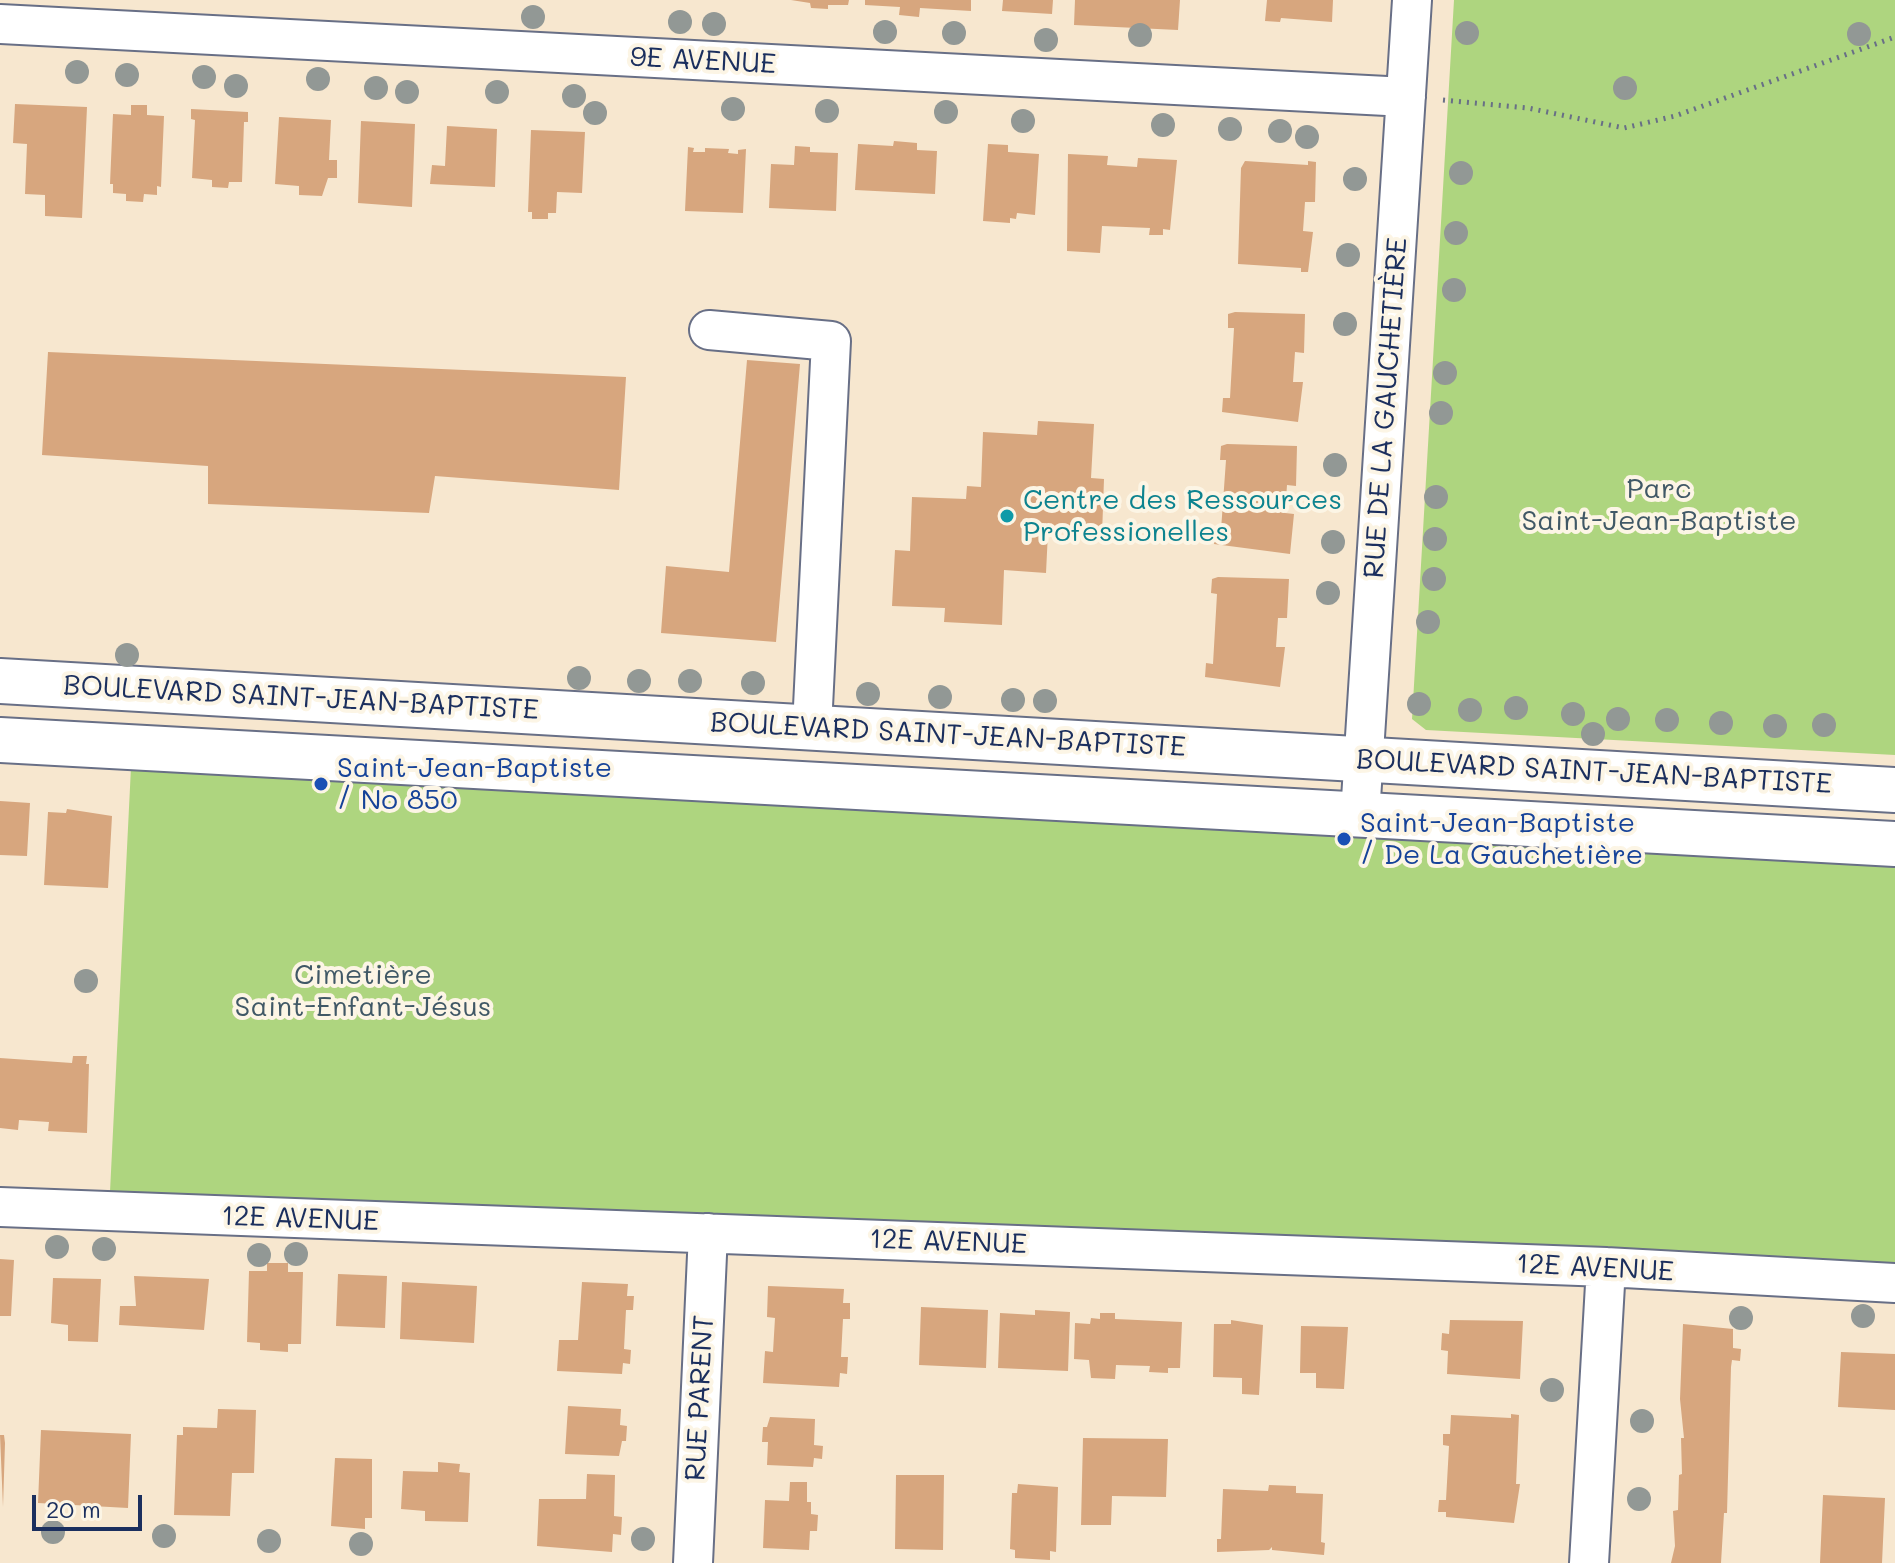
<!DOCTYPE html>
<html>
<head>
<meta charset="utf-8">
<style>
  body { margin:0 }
  #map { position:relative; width:1895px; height:1563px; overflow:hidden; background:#f7e7cf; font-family:Mali,sans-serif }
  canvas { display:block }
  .scale { position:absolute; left:32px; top:1495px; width:110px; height:36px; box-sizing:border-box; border:4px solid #1b2f5e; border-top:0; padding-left:10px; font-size:24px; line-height:28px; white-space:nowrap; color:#1b2f5e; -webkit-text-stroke:6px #fcf5e5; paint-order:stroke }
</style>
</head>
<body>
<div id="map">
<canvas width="1895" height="1563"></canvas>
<div class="scale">20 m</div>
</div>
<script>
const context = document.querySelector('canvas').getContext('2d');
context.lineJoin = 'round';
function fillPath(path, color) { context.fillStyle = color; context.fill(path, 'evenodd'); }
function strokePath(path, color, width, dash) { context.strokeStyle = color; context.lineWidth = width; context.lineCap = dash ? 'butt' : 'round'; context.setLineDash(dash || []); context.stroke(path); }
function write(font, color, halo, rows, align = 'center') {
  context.font = font + ' Mali,sans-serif'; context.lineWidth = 8; context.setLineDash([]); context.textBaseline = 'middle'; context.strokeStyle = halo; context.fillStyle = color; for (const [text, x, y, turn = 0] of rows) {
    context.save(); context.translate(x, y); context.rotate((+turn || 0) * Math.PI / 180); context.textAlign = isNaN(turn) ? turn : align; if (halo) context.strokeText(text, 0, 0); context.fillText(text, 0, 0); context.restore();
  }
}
fillPath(new Path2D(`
  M1454 0H1895V755L1426 730 1412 719Z
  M132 747 1895 844V1283L109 1212Z`), '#aed57f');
fillPath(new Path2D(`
  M791 0H849L848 5H828V9L811 8 810 3Z
  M865 0H971V11L920 8 919 17 899 15 900 7 865 5Z
  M1003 0H1053L1052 14 1002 11Z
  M1075 0H1180L1178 30 1074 25Z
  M1267 0H1333L1332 22 1281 18 1280 22 1265 21Z
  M15 104 87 107 82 218 45 216V195L25 194 27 144 13 143Z
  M131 105H147V115L164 116 161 187 157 186V195L144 194 143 202 126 201V194L113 193V184H110L113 114 131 115Z
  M191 109 248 112V122H244L242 182H229L228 188 212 187V180L192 178 195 120 191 119Z
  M279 117 331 120 329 160H337V178H328L322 196 299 195V186L275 184Z
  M361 121 415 124 412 207 358 203Z
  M447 126 497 129 495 187 430 184 432 165 445 166Z
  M531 130 585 132 582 193 557 192 556 213H548V219H532V212H528Z
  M894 141 917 143V150L937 151 935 194 855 190 858 144 893 146Z
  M988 144 1008 145V152L1039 154 1035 215 1017 213 1016 219 1010 218V223L983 221Z
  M795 146 810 147V152L838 153 836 211 769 208 771 164 794 165Z
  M688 147 694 148 693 152H705V148L729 149 728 153 738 154V150L746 149 743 213 685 211Z
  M1068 154 1108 156 1107 165 1137 167 1138 158 1177 160 1170 230 1163 229V235H1149L1150 228 1102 226 1100 253 1067 251Z
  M1245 161 1308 165V161L1316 162 1315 202H1305L1303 231 1313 232 1308 272H1301V268L1238 264 1241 168Z
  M1235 312 1305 314 1304 353 1295 352 1293 382H1303L1298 422 1222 412 1223 398H1230L1234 328H1228V314Z
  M48 352 626 377 619 490 435 476 429 513 208 504V466L42 455Z
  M747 360 800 364 776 642 661 633 666 566 729 572Z
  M1038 421 1094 424 1091 478 1104 479 1102 535 1048 532 1046 573 1004 570 1002 625 944 622 945 608 892 606 895 550 910 551 912 497 966 499 967 486 981 487 983 432 1037 435Z
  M1227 444 1297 446 1296 486 1287 485 1285 513 1294 514 1290 554 1214 544 1216 530H1221L1226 460H1220L1221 446Z
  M1218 577 1289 579 1287 618H1278L1276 647H1285L1280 687 1205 677 1206 663 1213 664 1217 594 1211 593 1212 579Z
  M0 801 30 803 27 856 0 855Z
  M67 809 112 816 108 888 44 885 48 812 66 813Z
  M73 1056H87L86 1064H89L87 1133 48 1131 49 1122 19 1120 18 1130 0 1128V1058L72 1063Z
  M0 1259 14 1260 11 1316H0Z
  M267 1263H288V1272H303L301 1344H288V1352L260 1350V1343L247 1342 249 1271H267Z
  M338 1274 387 1276 385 1328 336 1326Z
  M134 1276 209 1279 204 1330 119 1325 120 1306H136Z
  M53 1278 101 1279 98 1342 68 1341V1325L51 1323Z
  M402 1282 477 1286 474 1343 400 1339Z
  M582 1282 628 1284 627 1296H634L633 1310H626L624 1349 631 1350 630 1364 623 1363 622 1374 557 1371 559 1340H578Z
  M768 1286 844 1289 843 1303H850V1319H843L841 1357H848L847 1374 840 1373 839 1387 763 1383 765 1351 773 1352 775 1318 767 1317Z
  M921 1307 988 1310 986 1368 919 1365Z
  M1035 1310 1070 1312 1068 1371 998 1368 1000 1313 1035 1315Z
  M1100 1313H1115V1319L1182 1322 1180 1368H1168V1373L1149 1372 1150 1366 1116 1365 1115 1379 1091 1378 1089 1360 1074 1359 1075 1323 1090 1324 1091 1318 1100 1319Z
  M1231 1320 1263 1325 1259 1395 1242 1394V1378L1213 1377 1214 1324H1231Z
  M1450 1320 1523 1321 1520 1379 1447 1374 1448 1351 1441 1350 1442 1333 1449 1334Z
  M1683 1324 1733 1329V1348L1741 1349 1740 1361 1732 1360 1731 1367 1727 1513H1724L1721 1563H1671L1675 1546 1673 1511 1678 1510 1679 1475 1682 1474 1681 1438H1684L1680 1399Z
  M1301 1326 1348 1327 1344 1389 1316 1388V1373H1300Z
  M1841 1352 1895 1354V1410L1838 1407Z
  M568 1406 621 1409 620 1425 627 1426 626 1441H622L619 1456 565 1454Z
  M218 1409 256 1410 254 1473H232L230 1516 174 1515 177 1435H183V1427L217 1428Z
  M1511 1414 1519 1415 1516 1484H1520L1514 1523 1446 1517V1512H1438L1439 1500H1446L1449 1446 1443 1445V1434H1450L1451 1415 1511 1418Z
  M770 1417 815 1419 814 1445 823 1446 822 1459 814 1458 813 1467 767 1465 768 1442H762L763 1427H767Z
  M41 1430 131 1434 128 1508 38 1503Z
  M0 1435H4L5 1443 3 1507Z
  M1083 1438 1168 1439 1166 1497 1112 1496 1111 1525H1081Z
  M335 1458 372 1459V1518H365V1529L331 1526Z
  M438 1462 460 1464 459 1472 470 1473 468 1522 425 1521V1511L401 1509 403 1471 438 1472Z
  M587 1474 615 1475 614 1516 622 1517 621 1535 613 1534 612 1552 537 1546 539 1499H586Z
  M896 1475H944L943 1550 895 1549Z
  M790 1482H807V1502H811V1514L818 1515 817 1531H810L809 1550 763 1548 765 1500 789 1501Z
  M1018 1484 1058 1487 1056 1552 1050 1551V1560L1015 1558V1550L1010 1549 1012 1493H1017Z
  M1269 1485 1296 1486V1493L1323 1494 1321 1542 1325 1543 1324 1555 1272 1550V1547L1269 1550 1217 1552V1539H1221L1223 1489 1268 1491Z
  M1823 1495 1885 1498 1882 1563H1820Z`), '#d7a67e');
const minor = new Path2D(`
  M0 24 1406 97
  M709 330 831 341 812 727
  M1360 815 1412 0
  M0 1207 1606 1267 1895 1283
  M693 1563 708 1233
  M1589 1563 1606 1267`);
const major = new Path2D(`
  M0 681 1895 790
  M0 740 1895 844`);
strokePath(minor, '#686f86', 42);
strokePath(major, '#686f86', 48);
strokePath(new Path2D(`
  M1443 100 1528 108 1624 128 1675 116 1895 37`), '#686f86', 5, [2, 6]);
strokePath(minor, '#fff', 38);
strokePath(major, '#fff', 44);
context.fillStyle = '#929895';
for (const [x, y] of [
  [533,17],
  [680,22],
  [714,24],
  [885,32],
  [954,33],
  [1467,33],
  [1859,34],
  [1140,35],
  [1046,40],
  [77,72],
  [127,75],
  [204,77],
  [318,79],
  [236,86],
  [376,88],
  [1625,88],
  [407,92],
  [497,92],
  [574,96],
  [733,109],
  [827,111],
  [946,112],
  [595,113],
  [1023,121],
  [1163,125],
  [1230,129],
  [1280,131],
  [1307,137],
  [1461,173],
  [1355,179],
  [1456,233],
  [1348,255],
  [1454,290],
  [1345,324],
  [1445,373],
  [1441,413],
  [1335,465],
  [1436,497],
  [1435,539],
  [1333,542],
  [1434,579],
  [1328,593],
  [1428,622],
  [127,655],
  [579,678],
  [639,681],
  [690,681],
  [753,683],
  [868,694],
  [940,697],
  [1013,700],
  [1045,701],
  [1419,704],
  [1516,708],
  [1470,710],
  [1573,714],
  [1618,719],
  [1667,720],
  [1721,723],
  [1824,725],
  [1775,726],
  [1593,734],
  [86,981],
  [57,1247],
  [104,1249],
  [296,1254],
  [259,1255],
  [1863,1316],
  [1741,1318],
  [1552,1390],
  [1642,1421],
  [1639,1499],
  [53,1532],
  [164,1536],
  [643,1539],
  [269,1541],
  [361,1544]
]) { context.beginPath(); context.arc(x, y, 12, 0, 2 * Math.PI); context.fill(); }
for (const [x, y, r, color] of [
  [1007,516,8,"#0f9aa8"],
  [321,784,8,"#1a4fb4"],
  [1344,839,8,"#1a4fb4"]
]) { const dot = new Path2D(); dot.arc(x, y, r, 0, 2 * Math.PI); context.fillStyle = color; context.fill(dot); strokePath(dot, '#fcf5e5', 3); }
write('28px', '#1b2f5e', '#fcf5e5', [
  ["9E AVENUE",703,61,3],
  ["RUE DE LA GAUCHETIÈRE",1386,408,-86],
  ["BOULEVARD SAINT-JEAN-BAPTISTE",301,698,3],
  ["BOULEVARD SAINT-JEAN-BAPTISTE",948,735,3],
  ["BOULEVARD SAINT-JEAN-BAPTISTE",1594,772,3],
  ["12E AVENUE",300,1219,2],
  ["12E AVENUE",948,1242,2],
  ["12E AVENUE",1595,1268,3],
  ["RUE PARENT",700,1398,-87]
]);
write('28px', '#405866', '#fcf5e5', [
  ["Parc",1659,489],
  ["Saint-Jean-Baptiste",1659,521],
  ["Cimetière",363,975],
  ["Saint-Enfant-Jésus",363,1007]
]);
write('28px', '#0d838f', '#fcf5e5', [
  ["Centre des Ressources",1023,500],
  ["Professionelles",1023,532]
], 'left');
write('28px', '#164399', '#fcf5e5', [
  ["Saint-Jean-Baptiste",337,768],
  ["/ No 850",337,800],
  ["Saint-Jean-Baptiste",1360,823],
  ["/ De La Gauchetière",1360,855]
], 'left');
</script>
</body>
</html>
